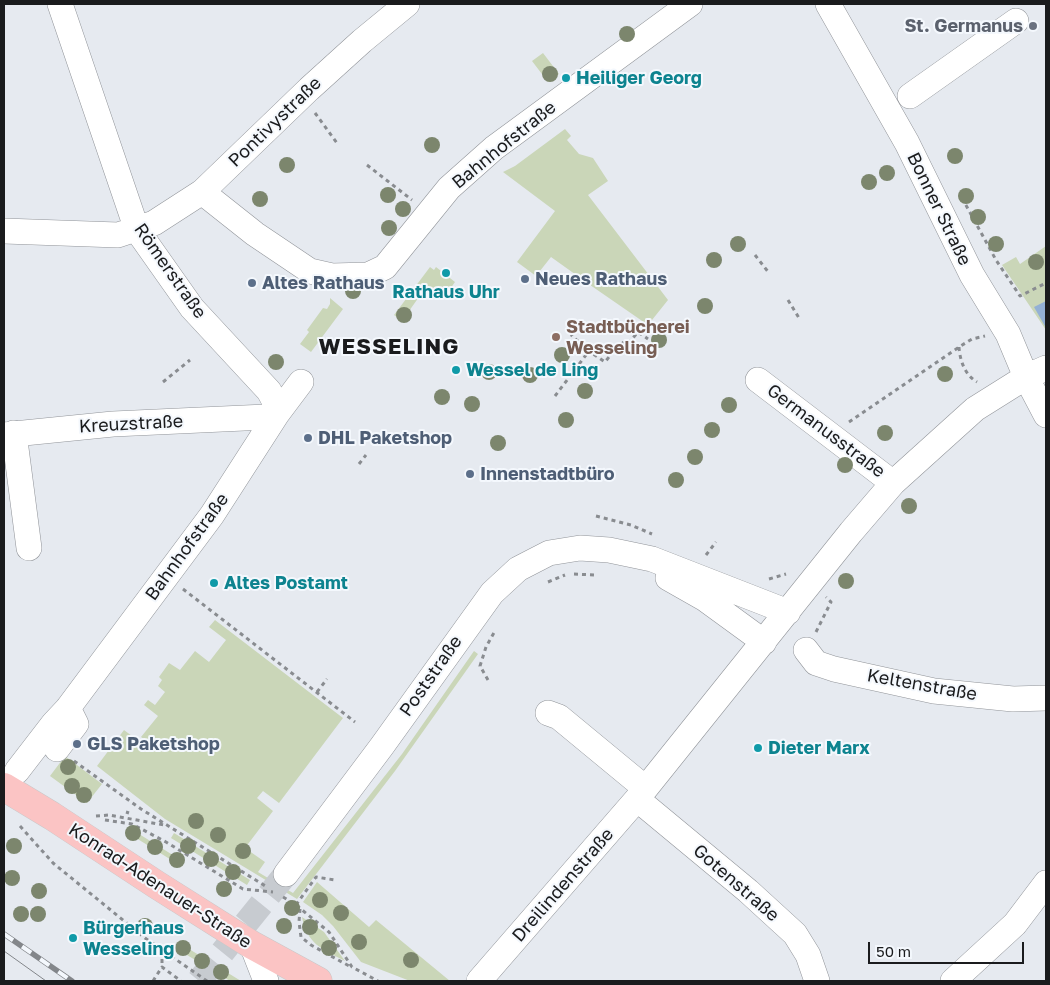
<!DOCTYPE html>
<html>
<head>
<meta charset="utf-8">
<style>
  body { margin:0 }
  #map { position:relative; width:1050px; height:985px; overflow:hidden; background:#e6eaf0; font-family:"Golos Text",sans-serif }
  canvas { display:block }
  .frame { position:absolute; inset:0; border:5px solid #1a1b1d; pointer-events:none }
  .scale { position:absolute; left:868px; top:942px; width:156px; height:22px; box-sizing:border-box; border:2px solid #1a1b1d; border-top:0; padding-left:6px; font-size:15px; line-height:18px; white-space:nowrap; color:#1a1b1d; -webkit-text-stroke:4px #f4f8fd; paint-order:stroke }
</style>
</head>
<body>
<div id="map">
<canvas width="1050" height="985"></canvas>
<div class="frame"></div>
<div class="scale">50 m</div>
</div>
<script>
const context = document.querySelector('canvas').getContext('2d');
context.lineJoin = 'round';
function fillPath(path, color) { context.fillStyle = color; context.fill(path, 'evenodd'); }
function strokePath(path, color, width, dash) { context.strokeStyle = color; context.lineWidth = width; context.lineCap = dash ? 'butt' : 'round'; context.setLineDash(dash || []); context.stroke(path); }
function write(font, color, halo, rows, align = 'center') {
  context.font = font + ' "Golos Text",sans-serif'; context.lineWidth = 4; context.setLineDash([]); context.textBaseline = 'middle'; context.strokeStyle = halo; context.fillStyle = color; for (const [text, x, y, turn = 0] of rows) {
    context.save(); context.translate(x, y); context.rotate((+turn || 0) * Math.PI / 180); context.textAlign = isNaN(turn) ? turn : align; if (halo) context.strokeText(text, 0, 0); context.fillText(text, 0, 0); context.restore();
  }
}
fillPath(new Path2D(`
  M543 53 559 74 548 82 532 61Z
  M565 129 571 136 567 140 579 154 593 158 608 181 588 195 668 300 648 325 593 287 551 257 536 276 517 262 555 211 503 172 515 166Z
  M1046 246V330L1002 265 1016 257 1020 264Z
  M430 267 434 270 436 267 455 282 443 299 426 287 402 321 394 315Z
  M330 298 343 309 311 352 300 344 309 332 307 330 323 308 327 309 330 304Z
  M215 620 343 718 279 803 263 791 257 798 273 811 245 848 265 862 258 872 293 893 402 754 474 651 478 654 395 771 297 899 165 819 97 766 124 730 132 736 129 741 142 751 149 743 141 737 158 716 144 705 148 700 155 705 165 692 158 686 162 680 159 677 169 663 180 670 195 651 209 662 226 640 209 627Z
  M65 756 102 784 87 803 50 776Z
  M131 829 184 862 181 866 128 833Z
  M174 833 250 880 247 885 171 838Z
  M317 882 369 927 376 920 450 981H410L361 962 333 926 322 915 303 902Z
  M302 917 324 932 345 961C322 949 307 944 302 917Z
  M181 944 241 981H230L177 949Z`), '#cad6b8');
fillPath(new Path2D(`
  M1046 301V328L1034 307Z`), '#93b0d5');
strokePath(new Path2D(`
  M199 981 286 874`), '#c7cbd0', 25, [25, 12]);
const minor = new Path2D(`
  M828 4 907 143 972 275 1008 334 1026 377 1046 415
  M910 96 1016 21
  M202 192 255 234 310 271 332 276 368 275 385 267 449 188 494 148 690 4
  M4 231 118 235 154 223 202 192 309 89 362 41 407 4
  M758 380 893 483
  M14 433 29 548
  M4 435 113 424 266 417 277 414V406L269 391 192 308 137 230 60 4
  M668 578 705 599 764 642
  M806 650 816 663 834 669 934 691 1013 699 1046 698
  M548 713 559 717 645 788
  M57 749 76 724 68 708
  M17 771 54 723 68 708 212 515 277 414 301 382
  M637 799 748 891 795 934 808 955 817 981
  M286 874 382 746 492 593 518 569 549 553 580 548 609 550 652 559 788 612
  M252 945 266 981
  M479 981 637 799 851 532 893 483 975 409 1026 377 1046 368
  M953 981 1015 924 1046 883`);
const major = new Path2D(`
  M4 787 52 816 157 885 252 945 318 981`);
strokePath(minor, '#919499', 26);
strokePath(major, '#c8c8c9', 29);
strokePath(new Path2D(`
  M315 113 337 143
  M367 165 412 200
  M962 198 996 260 1020 296 1046 283
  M755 255 769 273
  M788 300 799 318
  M568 325 572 336 589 351 605 362 621 342 627 345 638 332 648 339
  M959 347C960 361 965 375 977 382
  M163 382 190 360
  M555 396 589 351
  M849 422 959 347 972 339 985 336
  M374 445 378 440
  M359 464 366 455
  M596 516 631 525 652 534
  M706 555 716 542
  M574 574 595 575
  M769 579 786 574
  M548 582 565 575
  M183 589 355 722
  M816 632 831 602 826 597
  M488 680 480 666 486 647 495 631
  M317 692 327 679
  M74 761 141 809 267 887
  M126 812 129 813
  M96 816 109 815 164 825
  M105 820 132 824 166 842 243 889 273 892
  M20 826 53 863 145 938 207 981
  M283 897 296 905 329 932 352 967 378 981
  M296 905 316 877 335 880
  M300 909 299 922 301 937 311 945 351 967
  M162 951V967
  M153 981 162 967 181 981`), '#898c90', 3, [4, 4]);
strokePath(minor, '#fff', 25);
strokePath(major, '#fbc4c4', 28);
strokePath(new Path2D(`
  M4 951 46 981`), '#83868a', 1);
const rail = new Path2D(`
  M4 934 72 981`);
strokePath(rail, '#83868a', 5.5);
strokePath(rail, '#f4f8fd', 4, [11]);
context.fillStyle = '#7c866d';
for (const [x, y] of [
  [627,34],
  [550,74],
  [432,145],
  [955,156],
  [287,165],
  [887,173],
  [869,182],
  [388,195],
  [966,196],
  [260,199],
  [403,209],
  [978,217],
  [389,228],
  [738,244],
  [996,244],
  [714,260],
  [1036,262],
  [353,291],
  [705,306],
  [404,315],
  [659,340],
  [562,355],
  [276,362],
  [489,372],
  [945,374],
  [530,375],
  [585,391],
  [442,397],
  [472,404],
  [729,405],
  [566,420],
  [712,430],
  [885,433],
  [498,443],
  [695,457],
  [845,465],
  [676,480],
  [909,506],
  [846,581],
  [68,767],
  [72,786],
  [84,795],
  [196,821],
  [133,833],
  [218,835],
  [14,846],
  [188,846],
  [155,847],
  [243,851],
  [211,859],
  [177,860],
  [233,872],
  [12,878],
  [224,889],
  [39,891],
  [320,900],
  [292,908],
  [341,913],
  [21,914],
  [38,914],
  [145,926],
  [284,926],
  [310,927],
  [359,942],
  [183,948],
  [329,948],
  [411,960],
  [202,961],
  [221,972]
]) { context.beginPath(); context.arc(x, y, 8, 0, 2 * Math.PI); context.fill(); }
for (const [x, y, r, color] of [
  [1033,26,5,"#6b7280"],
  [566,78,5,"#0f9aa8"],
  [446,273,5,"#0f9aa8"],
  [525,279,5,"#5c6f8a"],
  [252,283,5,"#5c6f8a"],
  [556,337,5,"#8d6e63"],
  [456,370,5,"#0f9aa8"],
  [308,438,5,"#5c6f8a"],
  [470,474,5,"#5c6f8a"],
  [214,583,5,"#0f9aa8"],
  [77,744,5,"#5c6f8a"],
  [758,748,5,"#0f9aa8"],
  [73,938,5,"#0f9aa8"]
]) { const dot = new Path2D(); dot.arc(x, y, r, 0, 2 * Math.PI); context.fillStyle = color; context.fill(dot); strokePath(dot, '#f4f8fd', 2); }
write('bold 18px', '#5b616d', '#f4f8fd', [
  ["St. Germanus",1023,26]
], 'right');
write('bold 18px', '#0d838f', '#f4f8fd', [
  ["Heiliger Georg",576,78],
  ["Rathaus Uhr",446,292,"center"],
  ["Wessel de Ling",466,370],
  ["Altes Postamt",224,583],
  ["Dieter Marx",768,748],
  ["Bürgerhaus",83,928],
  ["Wesseling",83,949]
], 'left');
write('18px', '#1a1b1d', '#f4f8fd', [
  ["Pontivystraße",275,122,-44],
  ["Bahnhofstraße",504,145,-39],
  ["Bonner Straße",939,209,64],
  ["Römerstraße",170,271,55],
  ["Kreuzstraße",131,424,-3],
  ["Germanusstraße",826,431,37],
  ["Bahnhofstraße",187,547,-54],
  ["Poststraße",431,676,-55],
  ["Keltenstraße",922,685,10],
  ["Gotenstraße",736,883,41],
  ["Dreilindenstraße",563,885,-49],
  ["Konrad-Adenauer-Straße",160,886,33]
]);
write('bold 18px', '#4e5e75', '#f4f8fd', [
  ["Neues Rathaus",535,279],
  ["Altes Rathaus",262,283],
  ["DHL Paketshop",318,438],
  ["Innenstadtbüro",480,474],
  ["GLS Paketshop",87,744]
], 'left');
write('bold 18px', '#785e54', '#f4f8fd', [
  ["Stadtbücherei",566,327],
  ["Wesseling",566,348]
], 'left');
context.letterSpacing = '1px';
write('bold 22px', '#1a1b1d', '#f4f8fd', [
  ["WESSELING",389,347]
]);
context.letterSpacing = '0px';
</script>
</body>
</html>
